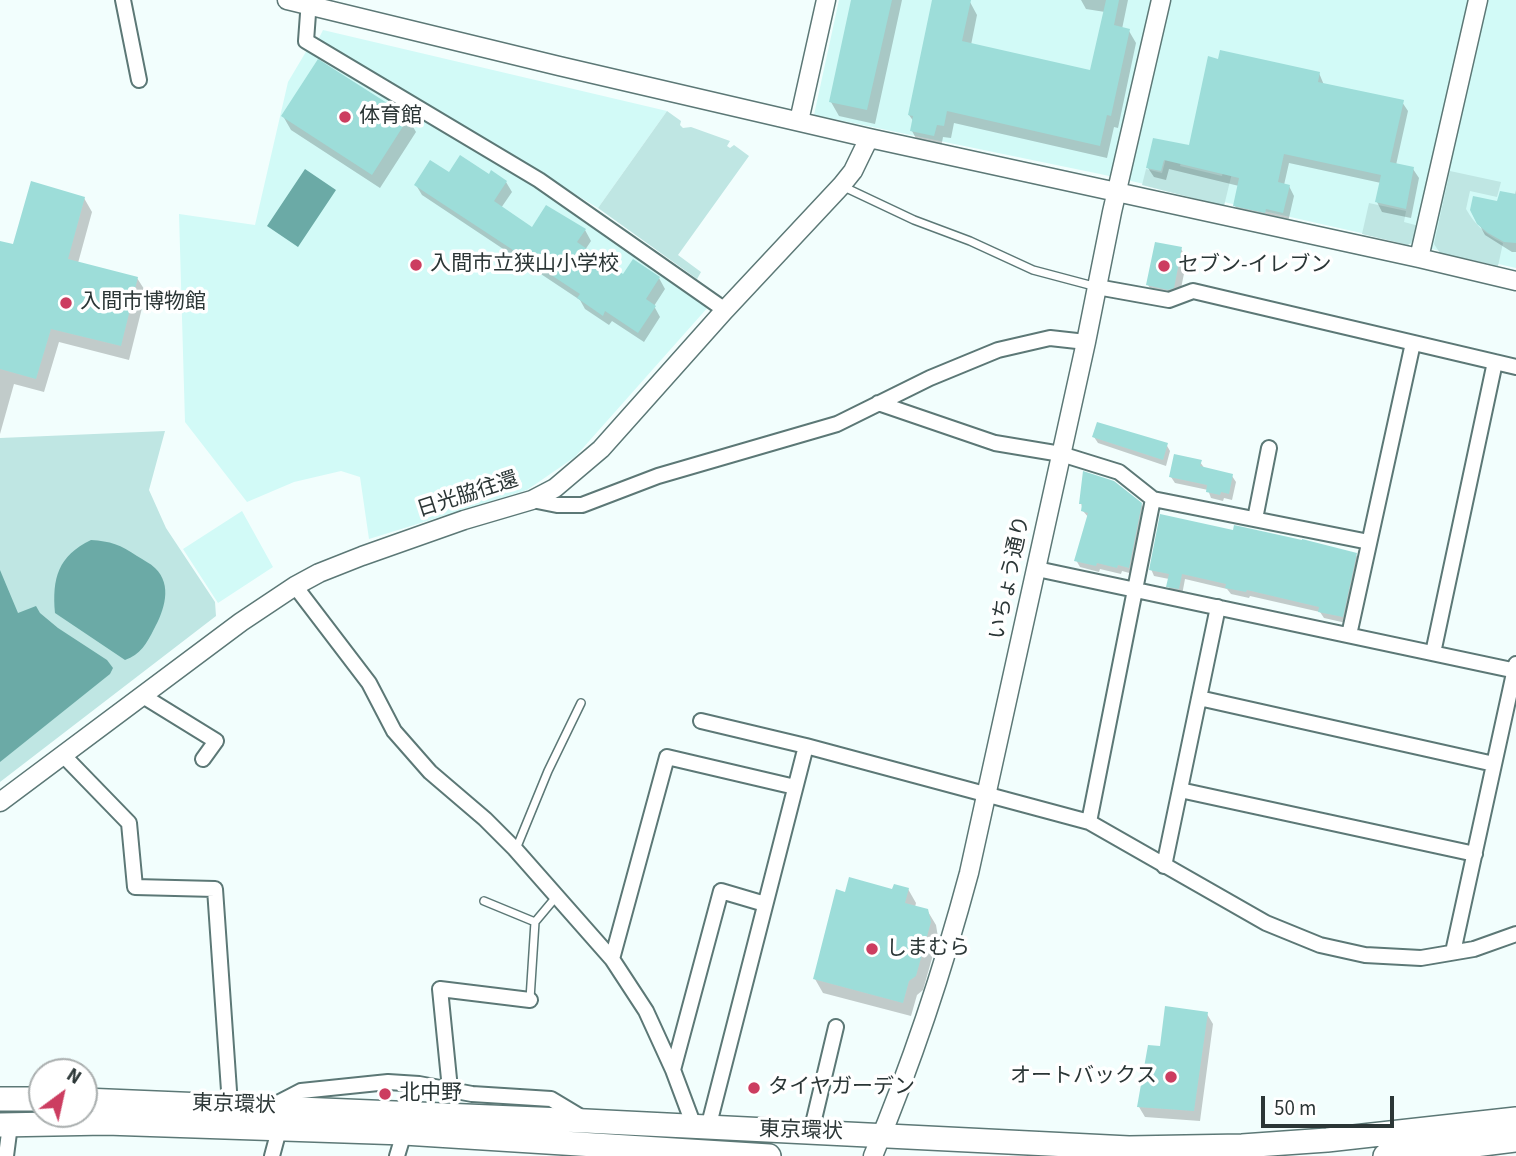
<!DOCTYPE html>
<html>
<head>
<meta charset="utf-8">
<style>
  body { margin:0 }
  #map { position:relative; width:1516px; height:1156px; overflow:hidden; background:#f2fefd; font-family:"Source Sans 3",sans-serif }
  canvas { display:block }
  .north { position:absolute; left:28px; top:1058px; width:70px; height:70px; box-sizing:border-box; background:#fff; border:2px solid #aaafaf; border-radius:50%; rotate:33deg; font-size:19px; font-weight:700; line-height:28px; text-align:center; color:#2b3636 }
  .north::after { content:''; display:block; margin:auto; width:24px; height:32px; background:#cc3d60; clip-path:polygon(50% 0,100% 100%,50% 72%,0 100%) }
  .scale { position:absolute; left:1261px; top:1096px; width:133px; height:32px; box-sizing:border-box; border:4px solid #2b3636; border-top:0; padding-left:9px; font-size:21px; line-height:24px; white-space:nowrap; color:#2b3636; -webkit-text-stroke:5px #fff; paint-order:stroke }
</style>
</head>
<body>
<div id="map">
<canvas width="1516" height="1156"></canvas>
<div class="north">N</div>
<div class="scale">50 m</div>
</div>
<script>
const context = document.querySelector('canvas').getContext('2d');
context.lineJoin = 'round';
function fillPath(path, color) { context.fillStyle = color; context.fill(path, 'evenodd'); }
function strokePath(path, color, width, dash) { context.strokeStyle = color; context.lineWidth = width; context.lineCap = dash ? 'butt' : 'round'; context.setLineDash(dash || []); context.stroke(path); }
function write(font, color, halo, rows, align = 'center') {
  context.font = font + ' "Source Sans 3","Noto Sans JP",sans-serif'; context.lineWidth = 7; context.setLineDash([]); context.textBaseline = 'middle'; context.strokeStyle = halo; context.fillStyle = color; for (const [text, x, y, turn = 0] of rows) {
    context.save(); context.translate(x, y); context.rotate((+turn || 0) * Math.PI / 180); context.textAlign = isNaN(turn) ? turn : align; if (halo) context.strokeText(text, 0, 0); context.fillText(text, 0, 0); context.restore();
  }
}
fillPath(new Path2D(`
  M839 0H1516V268L1100 174 814 115Z
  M323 30 667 111 598 208 318 40Z
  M307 50 535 182 709 306 575 457 527 490 369 539 360 477 341 471 294 482 247 502 185 422 179 214 255 225 288 82Z
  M242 511 273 567 218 603 183 549Z`), '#d2faf7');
fillPath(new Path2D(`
  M667 111 681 121 680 125 683 128 691 127 730 141 727 146 730 148 734 145 749 156 678 255 701 272 697 279 598 208Z
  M1230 146 1238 148 1224 206 1142 185 1146 169 1162 173 1167 154 1182 158 1180 166 1222 176Z
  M1450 171 1501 182 1497 197 1470 191 1466 209C1476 226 1485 234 1503 243L1498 266 1440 253 1434 244Z
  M1369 203 1406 211 1404 222 1419 226 1416 239 1408 245 1362 234Z
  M165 431 149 490 166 528 215 602 216 616 0 782V438Z`), '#bfe6e3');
fillPath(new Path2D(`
  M305 169 336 190 298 247 267 226Z
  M91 540C110 541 121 545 137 556 143 560 150 563 155 568 173 585 164 611 154 629 147 643 140 655 125 660L55 613C52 578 58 556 91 540Z
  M0 570 18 613 36 606 40 613 58 628 107 660 113 668 110 674 0 762Z`), '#6baaa6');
fillPath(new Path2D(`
  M853 0H902L875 124 839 116 831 102Z
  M934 0 970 2 977 15 971 45 1091 72 1105 12 1086 9 1081 0H1128L1122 29 1129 31 1136 43 1118 128 1114 127 1107 158 954 123 951 138 943 137 941 148 919 144 912 131 914 122 909 115Z
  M1319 73 1324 85 1402 102 1408 111 1396 165 1413 169 1419 178 1411 218 1382 212 1377 202 1381 183 1289 163 1284 185 1289 186 1294 196 1288 222 1241 215 1235 206 1239 186 1169 169 1166 180 1154 177 1148 168 1190 147Z
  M283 116 408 118 416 132 380 188 291 130Z
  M450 175 489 176 506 182 512 192 501 208 532 229 585 230 591 241 585 250 623 277 659 278 665 289 654 306 660 317 644 342 612 321 609 325 585 309 580 300 422 195 416 185Z
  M1516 190V252H1512L1485 235 1471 209 1499 203 1515 196Z
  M84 198 92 212 78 263 137 278 146 292 129 360 59 342 44 392 14 384 0 434V242L14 246Z
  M1181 249 1187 259 1179 298 1154 295 1148 285Z
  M1094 437 1166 444 1170 451 1166 466 1098 443Z
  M1200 462 1205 469 1232 476 1236 482 1232 500 1224 498 1223 501 1211 498 1208 490 1175 483 1171 477Z
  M1081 503 1141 504 1145 511 1133 574 1122 571 1121 574 1100 569 1099 572 1080 567 1076 560 1089 518 1083 511Z
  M1356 555 1360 561 1346 623 1324 618 1320 612 1250 596 1249 598 1231 594 1227 589 1185 579 1182 595 1172 593 1168 586 1169 579 1154 576 1151 569Z
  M908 889 916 903 915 907 927 910 936 925 938 937 923 990 917 995 911 1016 823 993 815 979 846 894Z
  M1207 1014 1213 1024 1200 1121 1145 1117 1139 1107 1162 1048Z`), '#0003');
fillPath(new Path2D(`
  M851 0H892L867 110 829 102Z
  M932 0H971L962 41 1090 70 1106 0H1119L1114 25 1130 29 1111 116 1107 115 1100 146 947 111 944 126 937 125 934 136 910 131 913 116 908 115Z
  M1220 50 1320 72 1318 82 1404 100 1390 162 1414 167 1406 209 1375 202 1381 175 1284 154 1278 182 1290 185 1283 213 1266 209 1265 213 1233 206 1239 178 1164 160 1161 171 1146 168 1153 138 1189 145 1208 56 1218 59Z
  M318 59 409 117 372 175 281 116Z
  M460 155 489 174 491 170 507 181 494 201 532 227 546 205 586 229 577 242 623 274 633 259 660 277 646 299 656 306 638 333 605 311 603 316 577 298 580 294 414 185 430 160 449 172Z
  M31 181 85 197 68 259 138 277 121 346 51 329 36 379 0 369V241L13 244Z
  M1500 191 1516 194V243L1504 242 1488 233 1477 224 1470 210 1473 196 1497 201Z
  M1155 242 1182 247 1174 288 1168 290 1146 285Z
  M1097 422 1168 443 1163 460 1092 437Z
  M1174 454 1202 460 1200 466 1233 474 1229 494 1221 492 1220 495 1206 492 1207 485 1169 477Z
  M1083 471 1114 481 1142 503 1129 568 1118 565 1117 568 1097 563 1096 566 1074 561 1088 513 1081 511 1082 504H1079Z
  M1160 514 1233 530 1234 525 1302 540V539L1357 553 1343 617 1318 612 1319 607 1247 590 1246 592 1225 588 1226 584 1182 574 1179 589 1166 587 1169 574 1149 570Z
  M849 877 892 889 894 884 909 888 905 903 928 909 931 922 916 976 909 981 903 1003 813 979 836 889 845 892Z
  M1165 1006 1208 1012 1194 1111 1137 1107 1148 1045 1160 1046Z`), '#9dddd9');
const service = new Path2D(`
  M842 186 914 220 970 241 1033 270 1097 287
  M516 849 548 771 581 703
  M484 901 535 922
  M530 999 535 922 556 897`);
const minor = new Path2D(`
  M123 0 139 80
  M309 0 306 41 539 180 725 310
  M1097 287 1169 300 1193 291 1516 367
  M878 403 995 443 1061 454 1119 472 1153 499 1089 822
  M1153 499 1369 542
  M532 500 557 505H582L658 476 837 424 930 378 998 350 1050 338 1086 342
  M1255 519 1269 448
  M1037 569 1516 671
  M295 586 369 683 394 731 430 772 485 819 515 849 612 959 646 1011 673 1070 694 1126
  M1349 635 1413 343
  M1433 653 1495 362
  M143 696 216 741 203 759
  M1199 698 1494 764
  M701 721 806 746 1089 822 1266 923 1320 945 1365 955 1421 958 1474 949 1516 934
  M63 755 129 823 135 887 215 889 230 1105
  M1180 790 1475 854
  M1164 866 1218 607
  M1453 952 1516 664
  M612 959 667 757 795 787
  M673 1070 721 891 765 904
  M450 1089 440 989 530 1000
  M272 1106 301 1091 388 1082 419 1084 472 1094 551 1099 581 1117
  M708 1128 806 746
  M811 1132 836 1027
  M6 1156 10 1125
  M272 1156 279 1130
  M397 1156 404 1133`);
const tertiary = new Path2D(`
  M287 0 559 66 869 138 1419 258 1516 281
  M799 121 826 0
  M1419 258 1478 0
  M0 802 241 622 295 586 319 573 362 556 464 520 532 500 555 488 601 449 725 310 841 186 853 171 869 138
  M873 1156C912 1063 943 970 969 873L1086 342 1112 212 1161 0`);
const trunk = new Path2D(`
  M0 1099H42
  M84 1100 586 1121 1129 1148 1242 1146 1327 1140 1516 1119
  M0 1125 106 1123 404 1133 769 1156
  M1385 1156 1516 1140`);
strokePath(service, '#5c7876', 10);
strokePath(minor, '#5c7876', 18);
strokePath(tertiary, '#5c7876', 21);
strokePath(trunk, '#5c7876', 26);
strokePath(service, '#fff', 7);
strokePath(minor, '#fff', 14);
strokePath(tertiary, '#fff', 18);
strokePath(trunk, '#fff', 23);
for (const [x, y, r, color] of [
  [345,117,7,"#cc3d60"],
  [416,265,7,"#cc3d60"],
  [1164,266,7,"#cc3d60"],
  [66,303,7,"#cc3d60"],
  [872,949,7,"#cc3d60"],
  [1171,1077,7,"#cc3d60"],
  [754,1088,7,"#cc3d60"],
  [385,1094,7,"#cc3d60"]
]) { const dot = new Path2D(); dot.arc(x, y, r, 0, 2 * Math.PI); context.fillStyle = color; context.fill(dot); strokePath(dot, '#fff', 2.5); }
write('21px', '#2b3636', '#fff', [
  ["体育館",359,117],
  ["入間市立狭山小学校",430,265],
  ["セブン-イレブン",1178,266],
  ["入間市博物館",80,303],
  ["しまむら",886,949],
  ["オートバックス",1157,1077,"right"],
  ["タイヤガーデン",768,1088],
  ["北中野",399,1094]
], 'left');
write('21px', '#2b3636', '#fff', [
  ["日光脇往還",468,496,-18],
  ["いちょう通り",1011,578,-78],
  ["東京環状",234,1106,2],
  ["東京環状",801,1132,2]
]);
</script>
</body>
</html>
